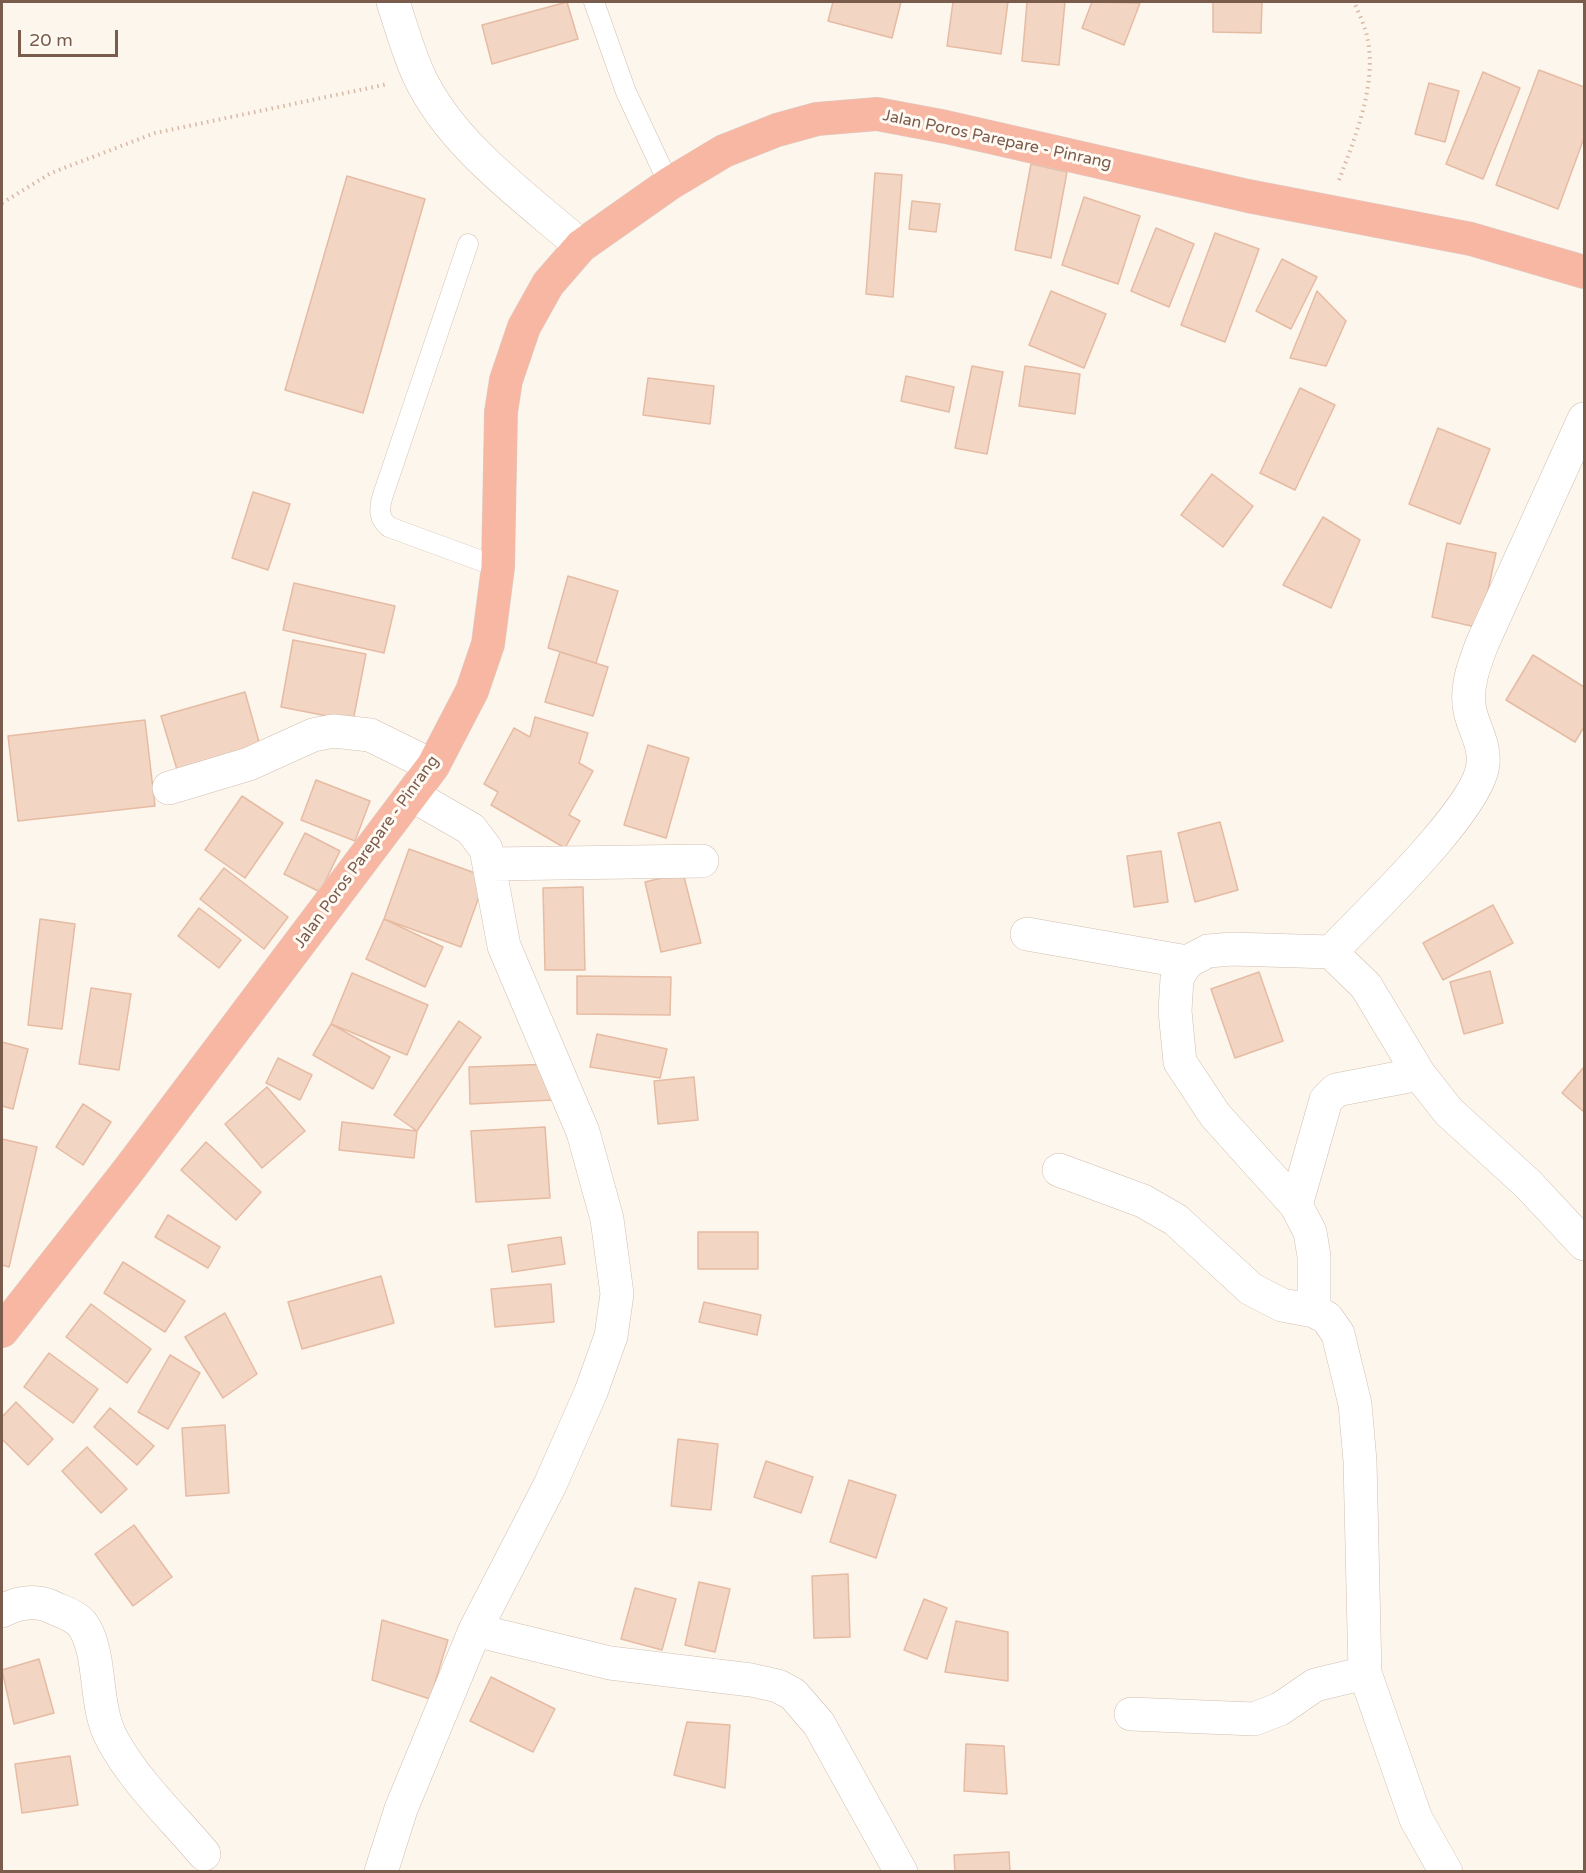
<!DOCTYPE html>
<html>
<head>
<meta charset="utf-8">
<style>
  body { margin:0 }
  #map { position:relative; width:1586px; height:1873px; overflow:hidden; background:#fdf6ec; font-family:"Varela Round",sans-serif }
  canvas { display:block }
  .frame { position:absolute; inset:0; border:3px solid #7a5c4d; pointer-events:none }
  .scale { position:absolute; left:18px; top:30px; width:100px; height:27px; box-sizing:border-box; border:3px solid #7a5c4d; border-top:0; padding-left:8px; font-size:18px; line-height:21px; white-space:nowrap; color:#7a5c4d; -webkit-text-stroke:4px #fffaf3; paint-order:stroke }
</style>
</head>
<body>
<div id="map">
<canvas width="1586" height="1873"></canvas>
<div class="frame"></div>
<div class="scale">20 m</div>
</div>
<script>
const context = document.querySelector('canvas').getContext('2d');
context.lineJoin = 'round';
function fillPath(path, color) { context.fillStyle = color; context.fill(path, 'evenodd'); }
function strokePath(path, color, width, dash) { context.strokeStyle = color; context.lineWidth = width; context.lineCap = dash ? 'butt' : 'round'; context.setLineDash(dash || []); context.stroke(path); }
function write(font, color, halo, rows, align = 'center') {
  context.font = font + ' "Varela Round",sans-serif'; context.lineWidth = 6; context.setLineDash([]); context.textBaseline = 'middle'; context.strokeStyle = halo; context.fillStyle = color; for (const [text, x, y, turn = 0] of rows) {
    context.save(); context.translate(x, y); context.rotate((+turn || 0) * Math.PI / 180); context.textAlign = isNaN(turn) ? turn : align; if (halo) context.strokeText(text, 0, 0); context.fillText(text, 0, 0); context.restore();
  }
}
const building = new Path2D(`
  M567 2 578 39 492 64 482 25Z
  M833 2H901L892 38 828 21Z
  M953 2H1008L1001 54 947 46Z
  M1027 2H1065L1059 65 1022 61Z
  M1092 2 1140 3 1124 45 1082 28Z
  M1213 2H1262L1261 33 1213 32Z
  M1539 70 1584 87V138L1558 209 1496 185Z
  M1483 72 1520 88 1483 179 1446 164Z
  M1429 83 1459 91 1445 142 1415 134Z
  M1031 164 1067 172 1051 258 1015 250Z
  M875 173 902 175 893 297 866 294Z
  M347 176 425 199 363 413 285 390Z
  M1084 197 1140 216 1118 284 1062 265Z
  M912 201 940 204 936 232 909 229Z
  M1156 228 1194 244 1169 307 1131 291Z
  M1215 233 1259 249 1225 342 1181 325Z
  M1282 259 1317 277 1291 329 1256 311Z
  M1051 291 1106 314 1084 368 1029 345Z
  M1317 291 1346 321 1326 366 1290 358Z
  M972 366 1003 372 987 454 955 448Z
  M1025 366 1080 374 1075 414 1019 406Z
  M906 376 954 387 949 412 901 401Z
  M648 378 714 386 710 424 643 415Z
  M1300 388 1335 405 1295 490 1260 473Z
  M1438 428 1490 449 1460 524 1409 504Z
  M1212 474 1253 506 1223 547 1181 515Z
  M253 492 290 504 268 570 232 558Z
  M1323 517 1360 540 1331 608 1283 585Z
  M1447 543 1496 553 1480 628 1432 617Z
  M568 576 618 591 596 663 548 648Z
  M294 583 395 606 384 653 283 630Z
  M293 640 366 654 353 721 281 707Z
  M560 652 608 667 593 716 545 702Z
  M1533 655 1584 687V727L1575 742 1506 700Z
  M245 692 261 749 178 773 161 716Z
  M535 717 588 733 579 763 593 771 569 815 580 821 565 848 491 805 498 792 484 784 514 728 530 737Z
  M145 720 155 806 18 821 8 736Z
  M648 745 689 758 666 838 624 825Z
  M316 780 370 801 355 841 301 820Z
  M242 796 283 823 245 878 205 850Z
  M1220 822 1238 890 1195 902 1178 833Z
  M305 833 340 851 320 892 284 874Z
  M409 849 486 877 461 947 384 919Z
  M1161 851 1168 902 1134 907 1127 856Z
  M224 868 288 917 264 949 200 899Z
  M683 873 701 943 661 952 645 882Z
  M583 887 585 970H545L543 888Z
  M1493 905 1513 943 1443 980 1423 943Z
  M199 908 241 940 219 968 178 936Z
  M40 919 75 924 62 1029 28 1025Z
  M384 919 443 947 425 987 366 959Z
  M1490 971 1503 1023 1464 1034 1450 982Z
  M1259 972 1283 1041 1235 1058 1211 989Z
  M352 973 428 1005 407 1055 331 1024Z
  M577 976 671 977 670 1015 577 1014Z
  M91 988 131 994 119 1070 79 1064Z
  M459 1021 481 1037 417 1131 394 1115Z
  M331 1024 390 1057 373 1089 313 1055Z
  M597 1034 667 1049 660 1078 590 1067Z
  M2 1042 28 1049 13 1109 2 1106Z
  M278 1058 312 1075 300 1100 266 1083Z
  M553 1064 554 1100 470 1104 469 1067Z
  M1584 1067V1112L1562 1093Z
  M694 1077 698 1120 658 1124 654 1081Z
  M267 1087 305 1131 262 1168 225 1124Z
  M83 1104 111 1122 83 1165 56 1147Z
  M342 1122 417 1131 414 1158 339 1150Z
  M545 1127 550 1198 476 1202 471 1131Z
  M2 1139 37 1147 9 1267 2 1265Z
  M206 1142 261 1192 236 1220 181 1170Z
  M168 1215 220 1247 208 1268 155 1237Z
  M698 1232H758V1269H698Z
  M561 1237 565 1264 512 1272 508 1245Z
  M123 1262 185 1301 165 1332 104 1293Z
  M381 1276 394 1323 302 1349 288 1302Z
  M551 1284 554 1322 495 1327 491 1289Z
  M704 1302 761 1315 757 1335 699 1322Z
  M91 1304 151 1349 127 1383 66 1337Z
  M225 1313 257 1374 223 1398 185 1337Z
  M49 1353 98 1389 73 1423 24 1387Z
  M170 1355 200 1373 168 1429 138 1412Z
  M16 1402 53 1439 28 1465 2 1439V1417Z
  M110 1408 154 1446 137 1465 94 1427Z
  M225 1425 229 1493 186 1496 182 1428Z
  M678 1439 718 1444 711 1510 671 1506Z
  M87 1447 127 1489 101 1513 62 1471Z
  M766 1461 813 1477 801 1513 754 1497Z
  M849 1480 896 1495 876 1558 830 1542Z
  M134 1525 172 1577 133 1606 95 1554Z
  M848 1574 850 1637 814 1638 812 1576Z
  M699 1582 730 1589 715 1652 685 1645Z
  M635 1588 676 1599 662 1650 621 1639Z
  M924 1599 947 1608 927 1659 904 1650Z
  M382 1620 448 1640 430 1699 372 1680Z
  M956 1621 1008 1632V1681L945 1672Z
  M39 1659 54 1713 14 1724 2 1670Z
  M491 1677 555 1709 533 1752 470 1721Z
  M687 1722 730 1725 725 1788 674 1775Z
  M966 1744 1004 1746 1007 1794 964 1791Z
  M70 1756 78 1805 22 1813 15 1764Z
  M1009 1852 1010 1872H955L954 1855Z`);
fillPath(building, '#f3d5c3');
strokePath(building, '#e6bba3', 1.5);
const lane = new Path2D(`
  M594 2 626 92 669 184
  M468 244 383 495C379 508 378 518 389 527L498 567`);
const street = new Path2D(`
  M393 2C401 26 408 52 419 76 452 146 524 196 581 246
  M169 788 249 764 313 735 333 731 370 735 433 766
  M412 795 471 829 486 849 504 946 583 1132 607 1219 617 1294 611 1336 591 1392 550 1485 475 1630 610 1663 751 1680 778 1686 793 1694 819 1724 901 1872
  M491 864 702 861
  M1027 934 1187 962
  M1331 952C1364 917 1480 808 1483 764 1485 744 1474 729 1470 711 1465 688 1474 665 1482 644L1584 419
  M1059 1170 1143 1201 1176 1220 1251 1289 1282 1305 1314 1311V1256L1310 1232 1296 1205 1215 1115 1180 1062 1175 1011 1177 978 1187 962 1208 951 1232 949 1331 952 1366 986 1419 1074 1449 1112 1528 1184 1584 1244
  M1296 1205 1326 1100 1336 1090 1419 1074
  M1314 1311 1327 1318 1338 1334 1355 1404 1360 1461 1365 1673 1416 1819 1446 1872
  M2 1611C19 1602 36 1599 54 1608 63 1612 75 1616 82 1624 103 1653 93 1705 112 1739 135 1782 173 1817 204 1854
  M1131 1714 1254 1719 1280 1709 1315 1685 1365 1673
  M381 1872 401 1809 475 1630`);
const highway = new Path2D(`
  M2 1331 127 1172 433 766 472 691 488 644 498 567 501 412 506 380 524 327 548 284 581 246 669 184 724 151 777 130 817 119 877 114 946 127 1248 196 1471 239 1584 272`);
strokePath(lane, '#d1beb0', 21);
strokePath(street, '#d1beb0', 34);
strokePath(highway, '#dad1cd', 34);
strokePath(new Path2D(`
  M1339 180C1356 135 1379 80 1366 32 1363 22 1358 11 1354 2
  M2 203 51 173 155 133 388 84`), '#d9b8a5', 4, [1.5, 4.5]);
strokePath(lane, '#fff', 20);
strokePath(street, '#fff', 33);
strokePath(highway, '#f7b7a3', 33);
write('16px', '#7a5c4d', '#fffaf3', [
  ["Jalan Poros Parepare - Pinrang",997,140,12],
  ["Jalan Poros Parepare - Pinrang",367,852,-54]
]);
</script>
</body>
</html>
